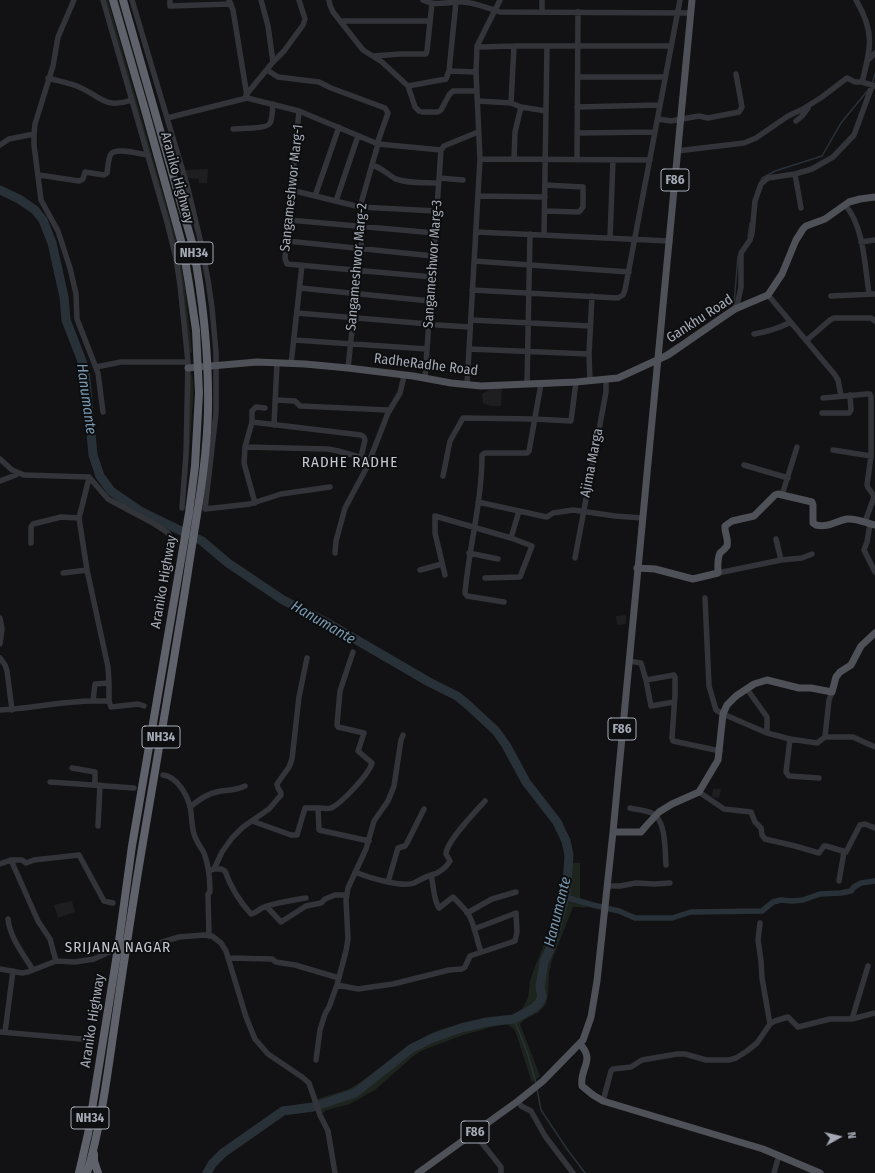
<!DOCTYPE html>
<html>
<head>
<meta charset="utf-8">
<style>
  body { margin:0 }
  #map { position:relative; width:875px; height:1173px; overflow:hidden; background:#121214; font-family:"Fira Sans Condensed",sans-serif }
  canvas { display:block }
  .north { position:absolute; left:819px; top:1117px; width:40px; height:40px; -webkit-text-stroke:3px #0d0e0f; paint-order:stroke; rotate:82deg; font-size:11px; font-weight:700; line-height:16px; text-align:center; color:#a4a9b5 }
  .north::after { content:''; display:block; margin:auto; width:14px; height:18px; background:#a4a9b5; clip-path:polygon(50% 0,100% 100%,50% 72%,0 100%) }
</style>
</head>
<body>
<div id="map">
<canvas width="875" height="1173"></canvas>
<div class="north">N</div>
</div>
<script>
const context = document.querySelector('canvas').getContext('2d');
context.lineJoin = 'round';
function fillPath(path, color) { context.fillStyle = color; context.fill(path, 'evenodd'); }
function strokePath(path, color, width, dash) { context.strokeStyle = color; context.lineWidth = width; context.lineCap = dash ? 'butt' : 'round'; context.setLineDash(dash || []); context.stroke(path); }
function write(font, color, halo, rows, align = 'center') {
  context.font = font + ' "Fira Sans Condensed",sans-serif'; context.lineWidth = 4; context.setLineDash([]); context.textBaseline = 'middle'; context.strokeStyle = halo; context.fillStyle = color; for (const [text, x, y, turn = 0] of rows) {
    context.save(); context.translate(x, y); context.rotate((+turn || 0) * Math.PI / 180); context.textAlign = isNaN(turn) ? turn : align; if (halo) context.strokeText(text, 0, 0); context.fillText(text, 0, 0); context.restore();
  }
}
fillPath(new Path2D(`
  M208 169 207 183H199V179L187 178 185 170Z
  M502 388 501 406H490L483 403 482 394 490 389Z
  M626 615V624L617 625 616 616Z
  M713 789H721L719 798 712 797Z
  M72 901 75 912 58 918 54 905Z`), '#1e1e21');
fillPath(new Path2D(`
  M106 0H108L178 246 185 287 192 353 189 352 183 287 176 246Z
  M116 0H118L180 220C189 256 196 293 200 330L192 284Z
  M191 372C195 384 193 400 192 413 190 444 188 475 184 506L190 373Z
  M564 862 580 863V897L582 901H590L588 907C583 909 579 906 573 907L552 960 549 973 548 996 546 1004 539 1012 524 1020 520 1024 540 1076 532 1083 515 1030 508 1025 503 1024 463 1035 421 1051 411 1058 375 1090 350 1104 327 1110 321 1114 317 1099 349 1089 356 1085 427 1035 441 1029 493 1017 512 1015 522 1009 528 998 530 981 533 972C547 936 566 901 564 862Z`), '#1d241d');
strokePath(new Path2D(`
  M872 84 875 74
  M760 183 762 178 775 171 822 156 841 123 868 90
  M748 237 750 223
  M734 304 738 256
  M663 354 678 344
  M514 1019 527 1052 536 1083
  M537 1089 541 1110 567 1149 585 1173`), '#293138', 1.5);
strokePath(new Path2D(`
  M565 897 593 905 619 911 635 918H672L691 912 762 911 773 902 781 900 792 901 803 900 820 894 841 893 851 891 854 887 861 883 875 881`), '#293138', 5.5);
strokePath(new Path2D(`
  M0 190 19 199 35 210 43 220 52 243 64 297 66 320 85 369 93 455 100 476 111 491 140 511 202 541 228 563 283 600 324 621 429 682 457 696 468 705 496 731 506 745 526 782 557 822 566 841 569 855 567 884 565 897 551 947 544 962 540 987 542 997 539 1003 534 1008 514 1019 487 1022 461 1028 433 1038 412 1048 355 1093 313 1107 283 1111 223 1153 212 1164 207 1173`), '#293138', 9);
strokePath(new Path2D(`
  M103 0 167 222 176 258 180 285 188 362 186 454 182 508
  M132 0 187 185 200 239 208 280 212 308 216 352V413L205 509 250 504 281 494 330 487
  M170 0V6L231 4
  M229 0 233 10 247 96
  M261 0 268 26 273 62
  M329 0 330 5 333 12 363 50 382 62 408 86 415 107 419 111 422 112H438L441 110 449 95 453 91H477
  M423 0C436 7 449 1 463 2 476 3 488 8 500 12L691 13
  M856 0C875 32 871 48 862 82L875 86
  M458 1 456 2 449 71 476 72
  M542 12V0
  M340 21H430
  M477 46 482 47 514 46H671
  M373 56 401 54H426L427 51 432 3
  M867 61 875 53
  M267 70 278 77 319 82 331 88 385 108 388 113 377 144
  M578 77H665
  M48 78C58 81 70 83 79 87 102 97 104 109 132 100
  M408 86 446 79 449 71
  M246 95 273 62 284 51 303 25 305 19 299 0
  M478 101 511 103 521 107 546 111
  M511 103 514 46
  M577 107 660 105
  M299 111 285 258 287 264 432 277
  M167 118 247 98 299 111 378 144 441 150
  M658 119 671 121 699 116 708 118 739 112 742 107 736 74
  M796 121 802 116 808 108
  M233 129C241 128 268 129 270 123 273 118 272 109 273 104
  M577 133 655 132
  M34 134V145L41 200 58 231 70 268 76 294 77 319 98 373 103 412
  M0 145 9 139 34 134 35 124 53 66 58 37 74 0
  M441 150 444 146 478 132
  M677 151 744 143 756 138 788 116 803 109 822 97 847 78 855 82H862
  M480 159 650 160
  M514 159 515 132 521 107
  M577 160 578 12
  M372 165C382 168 386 173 394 178 405 184 426 182 438 183
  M795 174 801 208
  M39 175 79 181 83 179 85 172 104 175 107 173C108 168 108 158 111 154 116 147 140 154 148 155
  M439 178 463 180
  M291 190 360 207 436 211
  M315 196 339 127
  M478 196 545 197
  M336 201 358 136
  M845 205C864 226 865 267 869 294
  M545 211 579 212 583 207V187L545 185
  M289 220 435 233
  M476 232 670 241
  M544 235 547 46
  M610 238 613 160
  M287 241 433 256
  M861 242 875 240
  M474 261 629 272
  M300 288 430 301
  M472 290 618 298 623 295 625 290 680 0
  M768 295 835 375 838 380 841 396
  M831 296 875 294
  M735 309 738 301 741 287V253L750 240 752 234 755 201 761 184 768 178 795 174 812 169 833 157 854 135 872 86
  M297 313 429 324
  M471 320 590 326
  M437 325 470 327
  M754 334C767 332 779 328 791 322
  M294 340 427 349
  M807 340 830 320 834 318H871L875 321
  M469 349 589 354
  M291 364 302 265
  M96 367 121 362H188
  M348 368 363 227 360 207 378 144
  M425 378 441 150
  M590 381 589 354 592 296
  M527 384 530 234
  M467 385 480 159 476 72 477 46 500 0
  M823 398 867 394H870L871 397V456L867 485C868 490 873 492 874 497L865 522
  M275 400 295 401 300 406 388 410V413
  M822 413H849L851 410 850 395
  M252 422 361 435 364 437 365 440 361 457
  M274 425 277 363
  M245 447 328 449 338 451 370 460
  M833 450 871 456
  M0 459 12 470 24 475 89 477 108 499 153 523 168 533 170 537V545
  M744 465 788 478
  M443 476 450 441 463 418 534 419 571 421 576 382
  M91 480 88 482 79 518 87 570 108 667 109 683V701L111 707 138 704 144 706
  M0 481 16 475
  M782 495 797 447
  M478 502 542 516 547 517 553 513 573 510 615 516 642 518
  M255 503 244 463 245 447 252 422V411L256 407 265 408
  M870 524 867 542 864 550 875 572
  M511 538 519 511
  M776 539 781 560
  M31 543V527L33 524 61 517 79 518
  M335 553 336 541 345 508 367 467 388 413 400 393 404 376
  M469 553 498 559
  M575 558 606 392V380
  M420 570 442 564
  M63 573 87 570
  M718 573 781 560 802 558 812 554
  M445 575 435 533V516L511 538 532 546 520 577 485 578
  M705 598 709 686 716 710 723 714 767 733 790 739 817 743 825 737
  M504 602 467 596 465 593C469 547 482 502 482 455L485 453H527L529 451 541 384
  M0 618 2 629 0 644
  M353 652 340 691 337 725 338 727 364 733 358 751 372 763C369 774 342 803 331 808 328 809 322 808 318 808L319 830 369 841
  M0 658 5 665 7 671 12 710
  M629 661 641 663 646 680 674 675 675 677V695L672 738 673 741 720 751
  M646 680 651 706 674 702
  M747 689 767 717V733
  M832 692 829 700 825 737H853L875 747
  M93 701H109
  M0 710C31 709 61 701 93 701L95 684 109 683
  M790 739 786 772 789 776 819 778
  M72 768 95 772V784
  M163 775C177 777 186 793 190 806 192 814 191 824 194 834 196 841 200 846 204 853 209 866 210 879 210 892L208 894 209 936
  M50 782 134 788
  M699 792 724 809 751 812 755 822 761 828 762 835 765 839 795 846 819 853 824 846H826L846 852 860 825 865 824 875 828
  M190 807C200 799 208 793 221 791 229 790 237 790 245 786
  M630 808C637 810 649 810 655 815 666 824 665 852 666 865
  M252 821 291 835H297L305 808H318
  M98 826 100 785
  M11 860H22L26 863 34 860 79 855 104 901 113 903
  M0 864 11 860 38 921 50 939 56 961
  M214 869H221L225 871C231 888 239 901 251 914 256 913 258 910 262 908 274 903 293 900 306 898
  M209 871 214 869 222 852 232 838 243 827 269 809 281 795V793L278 788 277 784 289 767 292 759 299 697 307 658
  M355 872C367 877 402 888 414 883 420 880 424 877 431 875 434 886 433 899 439 908L453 897C458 902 463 907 467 912 475 923 476 939 481 952
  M431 875C440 873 445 869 450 861L446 854C446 842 476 811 485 801
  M839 881 844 852
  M388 882 398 848 405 846 407 843 424 809
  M607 886H620L636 883 655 884 670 883
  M267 907 281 922 306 906 321 903 325 899 335 895H346
  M467 913 492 899 516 892
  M8 919C10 938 24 955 33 970
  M760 923 758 940 761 961 762 978 770 1024
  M228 958 272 959 276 962 295 965 339 978
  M0 969 22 973 28 972 56 961 75 962 94 959 118 948 146 947 179 937 191 936 204 935 212 936 221 943 226 951 246 1017 255 1039 268 1054 302 1077 309 1083 320 1115 328 1131 335 1173
  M337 985 358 989 393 984 449 970 462 969 465 967 470 956 515 941 517 932 516 913 474 929
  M852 1019 868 966
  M0 1032 93 1040
  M5 1032 13 971
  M316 1060 320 1030 325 1014 329 1007 337 985 346 951 348 939 346 900 348 888 366 849 374 821 388 801 394 786 401 740 403 735
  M518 1101 521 1106 531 1111 545 1136 573 1173
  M603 1101 611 1071 613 1069 631 1067 642 1060 677 1054H685L706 1060H729L736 1058 747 1051 757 1043 770 1024 775 1021 788 1017 798 1027 830 1019H852L875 1013
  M474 1133 501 1167V1173
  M774 1173 779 1155`), '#333439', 5.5);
strokePath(new Path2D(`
  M188 368 257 362 305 364 348 368 413 376 451 383 481 386 576 382 618 378 668 355 723 317 735 309 768 295 782 274 796 240 803 229 806 226 825 219 849 202 860 199 875 197
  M637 568 655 569 693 579 718 573C718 567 717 559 720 553 722 551 725 549 727 546 729 539 724 532 725 526L732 521 754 516 775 495 778 494 812 502 813 505V523L816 525C829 528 835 521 847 519 856 518 866 523 875 525
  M613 832H641L647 825 659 812 672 804 699 792 718 760 723 714 727 705 736 696 754 684 767 680 799 688H811L832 692 836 677 840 672 851 665 861 646 875 633
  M580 1044C596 1061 579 1068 582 1086L593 1095 603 1101 763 1149 820 1173
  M418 1173 518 1101 543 1081 583 1040 591 1017 597 981 613 832 692 0`), '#4f5158', 7);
strokePath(new Path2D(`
  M94 1154V1161L98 1173
  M79 1173 88 1134 118 948 132 846 189 513 195 466 199 393 196 330 189 284 183 248 145 110 113 0
  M87 1173C101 1126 107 1077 114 1029 122 975 130 921 139 866 155 770 172 674 187 578 195 523 207 466 208 410 209 355 203 300 193 246L123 0`), '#5f626a', 8);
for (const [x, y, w] of [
  [675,180,28],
  [194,253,38],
  [622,729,28],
  [161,737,38],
  [90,1118,38],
  [475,1132,28]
]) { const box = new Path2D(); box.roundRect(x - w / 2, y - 11, w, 22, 3); context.fillStyle = '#0d0e0f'; context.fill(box); strokePath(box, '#a4a9b5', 1); }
write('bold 13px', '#a4a9b5', null, [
  ["F86",675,180],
  ["NH34",194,253],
  ["F86",622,729],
  ["NH34",161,737],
  ["NH34",90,1118],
  ["F86",475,1132]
]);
write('14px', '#a4a9b5', '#0d0e0f', [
  ["Araniko Highway",177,178,75],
  ["Sangameshwor Marg-1",292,188,-84],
  ["Sangameshwor Marg-3",433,264,-86],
  ["Sangameshwor Marg-2",357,267,-85],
  ["Gankhu Road",700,319,-33],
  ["RadheRadhe Road",426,365,7],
  ["Ajima Marga",592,463,-79],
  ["Araniko Highway",164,582,-80],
  ["Araniko Highway",93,1021,-81]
]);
write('italic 15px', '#7998b1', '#0d0e0f', [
  ["Hanumante",86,399,82],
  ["Hanumante",323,623,30],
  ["Hanumante",558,912,-76]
]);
context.letterSpacing = '1px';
write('15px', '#c5c8d1', '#0d0e0f', [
  ["RADHE RADHE",350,463],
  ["SRIJANA NAGAR",118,948]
]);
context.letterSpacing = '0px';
</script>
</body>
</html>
